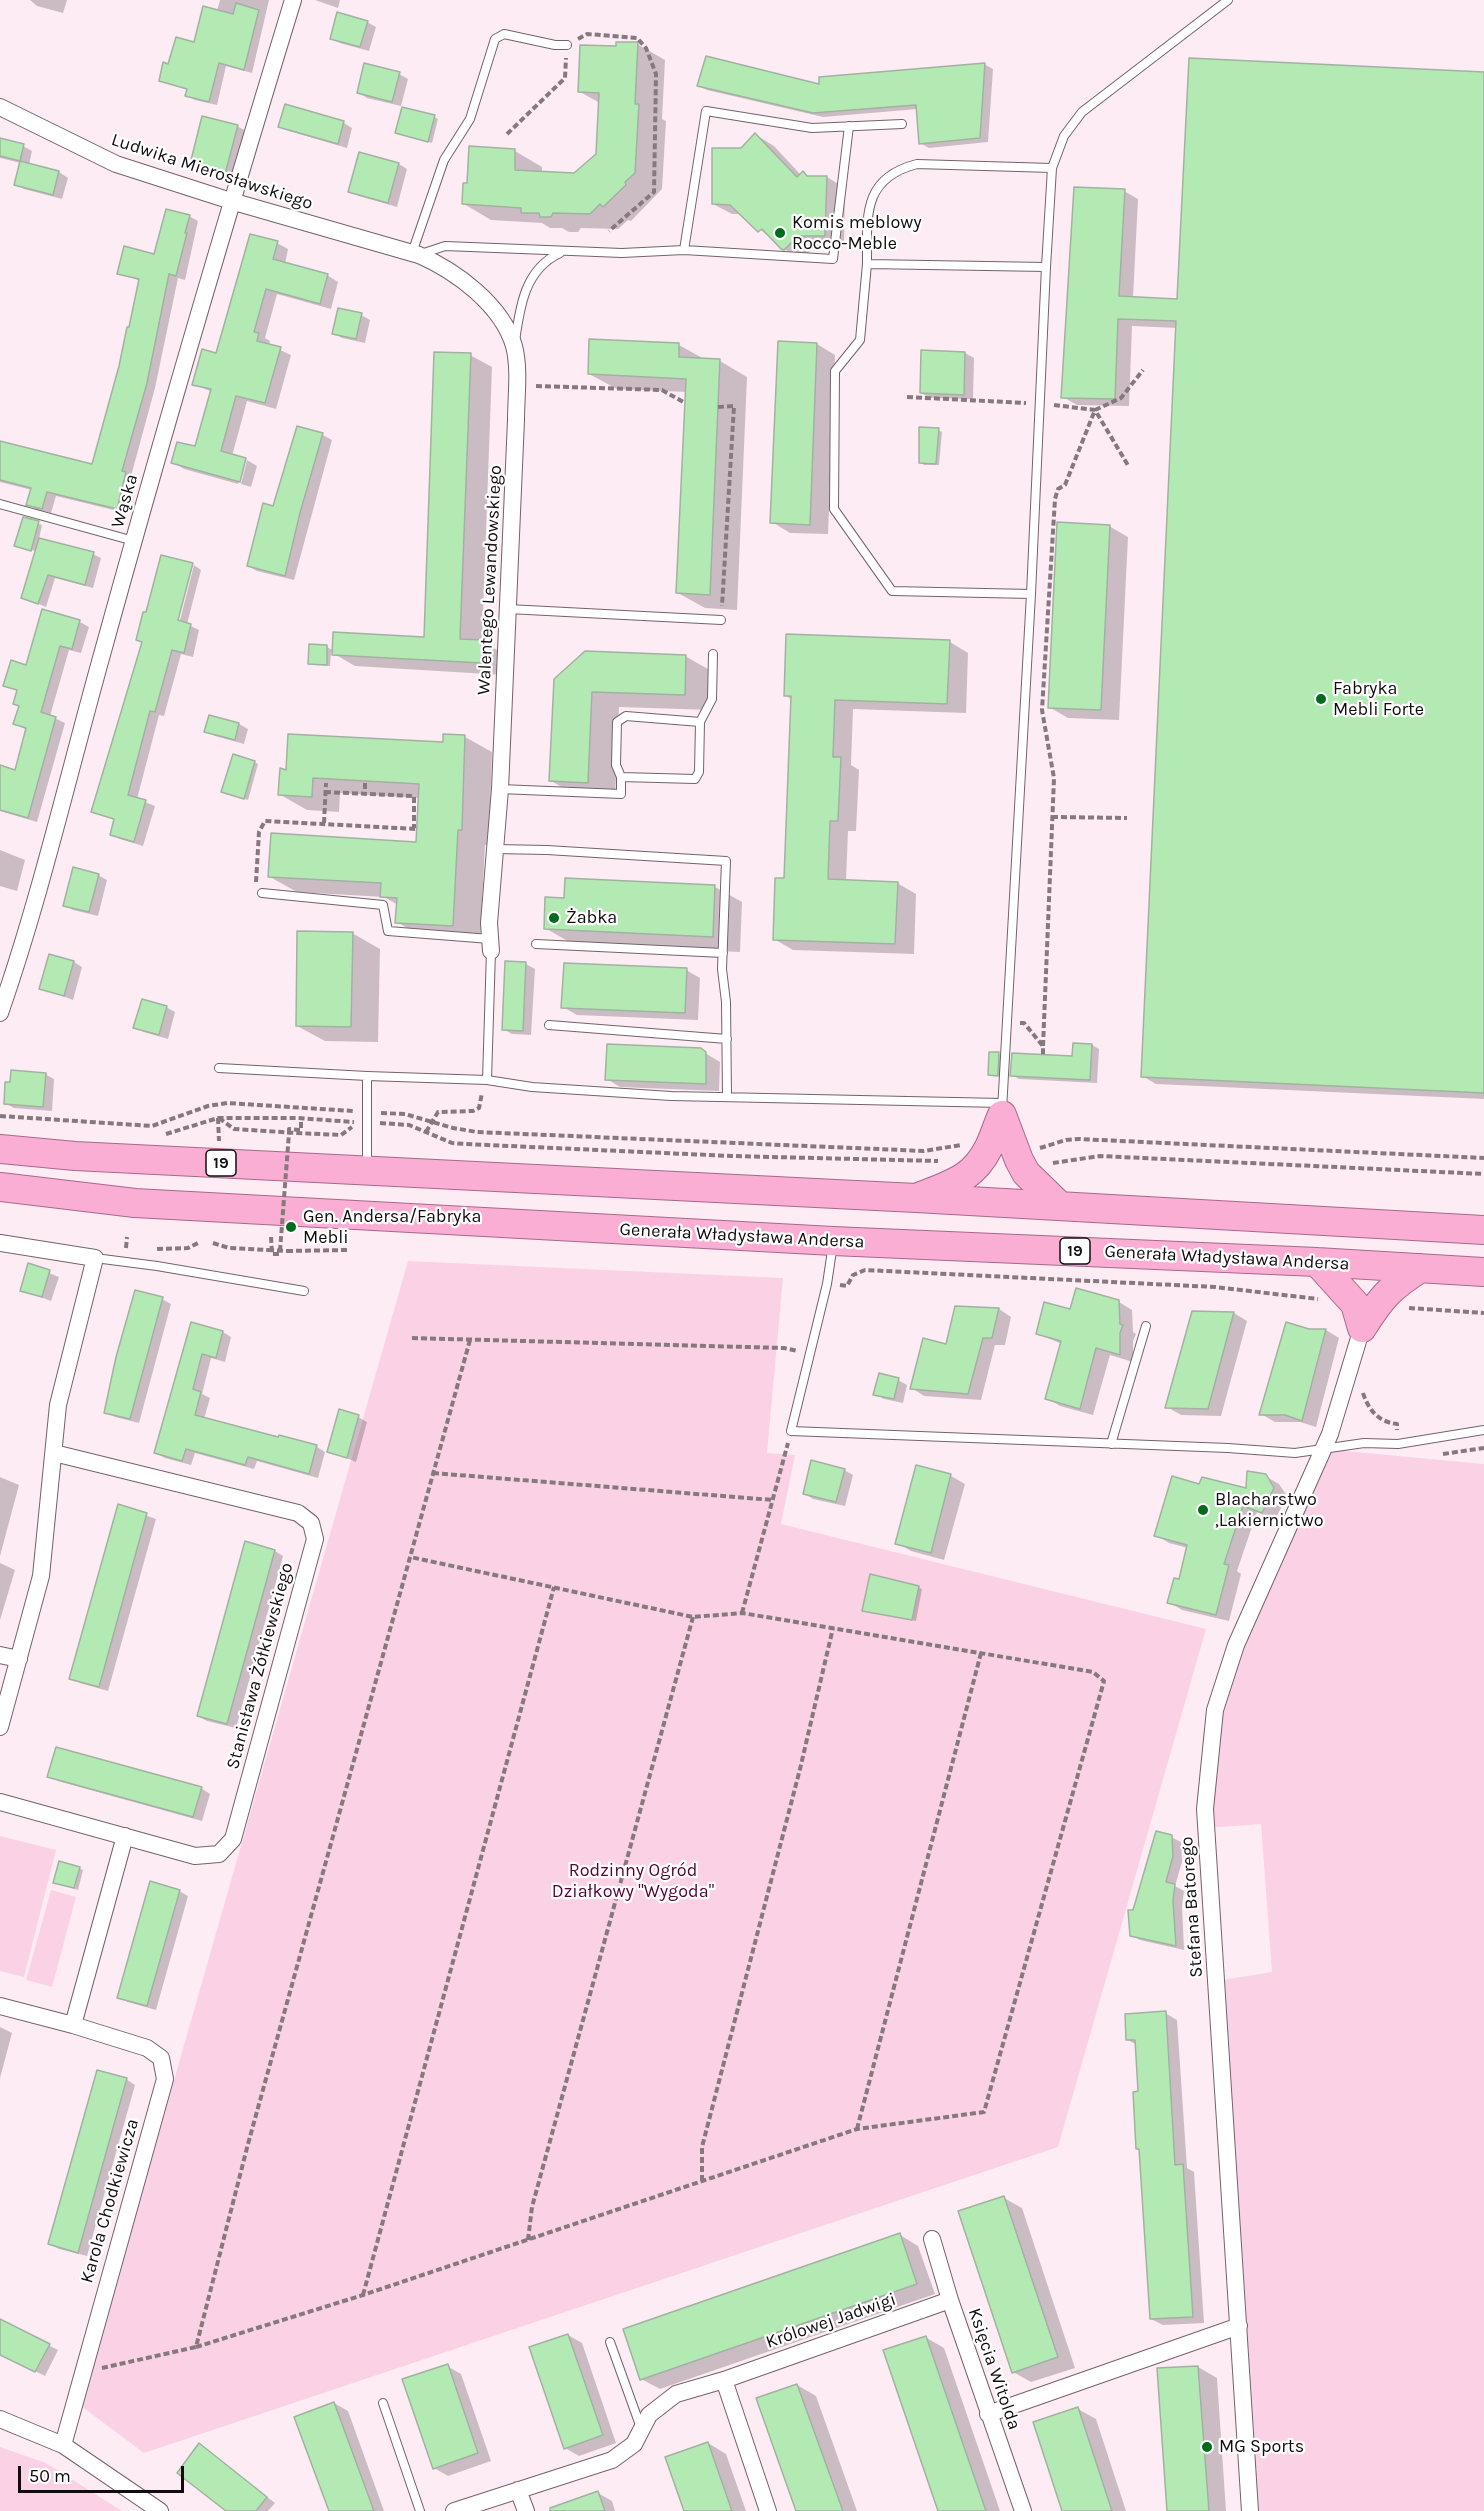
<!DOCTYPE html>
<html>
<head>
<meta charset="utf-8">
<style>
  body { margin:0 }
  #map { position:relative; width:1484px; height:2511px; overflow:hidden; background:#feecf4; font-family:Karla,sans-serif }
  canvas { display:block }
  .scale { position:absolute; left:18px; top:2466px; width:166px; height:27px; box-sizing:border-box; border:3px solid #130c0f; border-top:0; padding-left:8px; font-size:18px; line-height:21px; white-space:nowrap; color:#130c0f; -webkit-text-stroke:4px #fff; paint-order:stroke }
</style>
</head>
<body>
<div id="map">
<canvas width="1484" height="2511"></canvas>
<div class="scale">50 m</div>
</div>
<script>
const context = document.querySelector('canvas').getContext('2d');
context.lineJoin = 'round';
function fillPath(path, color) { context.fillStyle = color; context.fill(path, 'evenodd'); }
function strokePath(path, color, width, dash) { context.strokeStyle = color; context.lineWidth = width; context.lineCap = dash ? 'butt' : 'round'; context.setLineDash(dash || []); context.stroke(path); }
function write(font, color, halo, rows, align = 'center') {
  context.font = font + ' Karla,sans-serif'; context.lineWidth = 4.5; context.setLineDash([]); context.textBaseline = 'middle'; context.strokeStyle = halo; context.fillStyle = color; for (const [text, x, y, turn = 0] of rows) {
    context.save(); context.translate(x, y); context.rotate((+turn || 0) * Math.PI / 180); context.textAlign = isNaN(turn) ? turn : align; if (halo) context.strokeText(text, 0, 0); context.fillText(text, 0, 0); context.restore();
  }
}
fillPath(new Path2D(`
  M408 1261 783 1278 767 1453 795 1455 781 1524 1206 1629 1058 2147 144 2453 81 2406Z
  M1323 1449 1484 1464V2511H1248L1216 1981 1272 1972 1261 1824 1207 1828 1217 1709Z
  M0 1836 56 1850 24 1977 0 1971Z
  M51 1890 76 1897 52 1987 26 1980Z
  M0 2447 46 2463 122 2511H0Z`), '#fbd2e5');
fillPath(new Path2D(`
  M30 0H67L63 13 37 6Z
  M220 0H269L252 73 226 66 217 105 195 100 187 95 188 90 160 81 169 66 195 44 217 11Z
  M315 0H340L338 8Z
  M367 22 376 27 369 51 340 43 331 38Z
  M637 44 665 60 662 119 666 121 662 189 631 221 628 220 618 229 581 228 578 232H569L562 228H550L542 223 491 220 464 204 469 184 515 151 542 167V173L575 174 598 155 600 103 580 92Z
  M984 64 993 69 988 142 929 148 920 143 918 109 823 117 707 90 699 86H821Z
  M1484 73V1099L1156 1084 1142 1076 1177 328 1132 326 1129 406 1077 405 1063 397 1124 191 1138 199 1133 298 1179 300Z
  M399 74 408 79 401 106 367 98 359 93Z
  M286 106 344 123 352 128 347 148 289 131 280 126Z
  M434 117 438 119 432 143 397 133Z
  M237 126 246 131 233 182 200 173 191 167Z
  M756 135 774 146 801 175 803 173 812 178 827 177 845 188 844 246 817 245 801 259 782 248 742 214H732L713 204 741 150Z
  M0 140 23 146 32 151 29 165 59 172 68 178 62 199 24 189 15 184 21 163 0 158Z
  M399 164 407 169 397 207 359 196 350 191Z
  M189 216 198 221 185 280 178 278 155 388 131 476 135 479 126 513 56 496 51 513 36 509 28 504 32 490 0 482V442L93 465 130 328 140 281 119 273 155 256Z
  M277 243 288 249 285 264 327 275 338 282 331 309 277 294 265 338 270 341 269 345 291 355 276 409 247 401 232 456 247 460H244L238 484 184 469 173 462 196 448 212 392 194 384 217 354Z
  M361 315 370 320 365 343 342 338 333 333Z
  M817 344 835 355 828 534 790 533 772 522Z
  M679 345 706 360 720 361 747 377 737 610 705 608 678 593 687 392 617 389 589 374Z
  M965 353 974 358 973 399 930 398 921 393Z
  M470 355 492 367 482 642 505 654 504 675 355 666 331 652 330 666 313 665 310 663 327 647 334 651 425 639Z
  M298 428 323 435 332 440 294 580 257 571 248 566 274 508Z
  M938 430 942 432 939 465H924L920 462Z
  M247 460 257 466 251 487 241 484Z
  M24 519 42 525 39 539 93 554 101 558 93 588 55 578 46 607 22 597 39 552 18 546Z
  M1109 526 1128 537 1119 720 1068 718 1049 707Z
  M162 557 193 565 175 627 178 628 194 565 201 570 187 624 199 630 193 657 181 654 164 716 159 715 137 799 155 806 143 846 120 839 111 834 115 820 93 812 143 643 138 640 148 614Z
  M43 611 80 622 89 627 81 653 69 650 50 716 65 723 37 822 0 811V777L16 771 27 730 15 724 20 706 18 691 5 685 27 666Z
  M950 642 968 653 966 713 853 709 851 765 859 770 856 831H848L846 881 897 883 916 894 914 954 793 950 774 939 785 880 792 700 785 695Z
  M685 656 713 672 712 710 619 707 615 798 578 796 551 781 555 679Z
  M210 717 239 724 248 729 244 744 215 736 206 731Z
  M465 737 492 752 489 845H485L480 941 424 938 397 922 398 905 384 897 297 892 270 877 418 843 420 798 340 793 339 812 307 810 279 794 288 772 444 744Z
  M254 762 258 764 248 800 223 792Z
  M0 850 25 860 17 891 0 886Z
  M98 875 107 880 98 916 73 910 64 905Z
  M567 880 715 887 742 902 740 952 573 944 545 928 565 900Z
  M352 933 380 949 378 1042 325 1041 297 1026Z
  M74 962 82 967 73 1000 41 988Z
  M526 964 535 969 531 1035 512 1034 503 1029Z
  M686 970 700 978 698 1020 577 1015 563 1007Z
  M166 1007 175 1012 168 1039 144 1032 135 1027Z
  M1092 1045 1099 1049 1097 1083 1019 1079 1012 1075 1074 1058Z
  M700 1050 720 1062 719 1091 620 1087 607 1079Z
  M998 1054 1002 1056 1001 1077 990 1074Z
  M45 1074 54 1079 52 1111 14 1108 5 1103Z
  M29 1265 59 1277 51 1301 22 1290Z
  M162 1299 171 1304 139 1423 115 1417 106 1412Z
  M1119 1302 1132 1310 1133 1332 1136 1334 1133 1341V1362L1110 1355 1093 1415 1060 1406 1047 1398 1062 1344 1038 1334 1071 1311Z
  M999 1309 1011 1317 1005 1345H995L981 1400 924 1396 912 1388Z
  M1193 1313H1234L1247 1321 1221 1416 1181 1415 1167 1407Z
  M192 1324 223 1332 231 1337 225 1362 211 1358 202 1394 210 1398 204 1419 279 1439 317 1447 325 1452 318 1478 257 1461 254 1469 195 1453 191 1465 165 1458 156 1453Z
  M1326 1330 1339 1338 1316 1427 1300 1422H1275L1261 1414 1309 1331Z
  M898 1380 907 1385 903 1403 884 1399 875 1394Z
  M358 1417 367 1422 356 1462 329 1451Z
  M917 1466 951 1476 965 1484 944 1560 911 1551 897 1543Z
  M844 1470 853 1475 845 1506 813 1499 805 1494Z
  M1265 1476 1279 1484 1287 1496 1275 1520 1257 1512 1237 1571 1241 1574 1229 1621 1182 1610 1169 1602 1180 1581 1188 1548 1169 1543 1156 1535 1200 1485 1247 1490Z
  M0 1477 19 1485 0 1556Z
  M119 1506 156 1519 108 1691 80 1683 71 1678Z
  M275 1551 283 1556 236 1728 207 1721 198 1716Z
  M0 1563 15 1570 0 1620Z
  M918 1587 922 1589 916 1621 864 1610Z
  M49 1776 201 1788 210 1794 202 1821 58 1781Z
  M1171 1837 1181 1842 1182 1862 1175 1886 1184 1891 1182 1906 1184 1950 1140 1940 1131 1935 1134 1911Z
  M79 1868 83 1870 78 1890 59 1884Z
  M179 1891 188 1896 156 2010 128 2002 119 1997Z
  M1165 2013 1177 2020 1187 2168 1194 2172 1204 2323 1163 2325 1151 2319 1137 2045 1128 2040Z
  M0 2027 12 2033 0 2078Z
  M126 2079 135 2085 87 2256 59 2249 50 2244Z
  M1004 2198 1022 2208 1075 2368 1031 2382 1013 2372Z
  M900 2235 918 2246 935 2294 660 2389 641 2379Z
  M0 2321 58 2350 45 2376 0 2354Z
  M568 2335 582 2343 616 2443 579 2456 565 2448Z
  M925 2337 944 2348 1000 2511H940Z
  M447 2366 461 2374 491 2461 448 2476 434 2468Z
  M1198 2367 1217 2378 1226 2511H1169Z
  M797 2385 816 2396 857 2511H798Z
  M334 2403 348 2411 384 2511H331Z
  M1078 2409 1096 2419 1126 2511H1064Z
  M708 2443 726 2454 746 2511H685Z
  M200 2445 275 2503 268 2511H229Z
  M598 2493 612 2501 615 2511H559Z`), '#0003');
const building = new Path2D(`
  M236 3 259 10 244 70 219 63 209 102 185 96 187 89 159 81 163 62 168 64 176 37 194 42 203 6 233 14Z
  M337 12 368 21 360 47 330 39Z
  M616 42H638L635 104H639L635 173 625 182 626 185 603 207 600 204 590 214 553 213 551 217H540L539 213H521V208L462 204 463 183H467L469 146 515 149V170L574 173 596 154 599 93 578 92 580 45 616 46Z
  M706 56 819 84V77L985 63 980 138 919 144 916 105 813 113 697 86Z
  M1189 58 1484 72V1093L1141 1077 1176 321 1118 319 1115 399 1061 398 1074 187 1125 189 1119 296 1177 299Z
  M364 63 400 72 392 102 357 93Z
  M285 104 344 121 338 144 278 127Z
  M402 107 435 115 428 142 395 133Z
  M202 116 238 125 224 178 189 168Z
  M755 133 797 177 803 171 807 176H827L825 236H798L784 250 781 249 762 229 758 232 730 205 712 204V148H741Z
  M0 138 24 144 20 161 0 156Z
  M359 152 399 163 388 203 348 192Z
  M20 161 59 171 53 195 14 185Z
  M166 209 190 215 185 233H187L176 276 169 274 147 383 122 471 126 472 117 509 47 492 42 509 26 505 31 488 0 480V441L92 464 119 366 127 327H129L139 279 117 274 124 246 154 254Z
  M250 234 278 241 273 259 328 274 320 304 266 289 254 332 259 333 257 341 281 347 265 403 236 396 221 451 246 458 240 482 171 463 177 442 195 446 211 389 192 385 202 349 216 353Z
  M338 308 362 313 356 339 332 334Z
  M589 339 679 343V357L720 359 710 595 676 593 686 379 588 374Z
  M778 341 817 343 810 525 770 523Z
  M921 350 965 352 964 395 920 393Z
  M434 352 471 353 460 639 484 640 482 663 332 655 333 632 424 637Z
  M297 426 323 433 300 513 285 576 247 566 263 503 273 506Z
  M919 427 939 428 936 464 919 463Z
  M23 517 39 521 31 551 14 546Z
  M1057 522 1110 525 1101 710 1048 708Z
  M39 538 94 552 85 585 48 575 38 604 21 598Z
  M161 555 193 563 178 620 191 624 184 653 172 650 155 712 150 711 128 795 146 800 134 842 110 835 114 819 91 812 142 642 136 640 143 612H146Z
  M42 609 80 620 72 649 60 646 41 712 56 717 28 818 0 810V765L15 770 26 728 13 724 19 706 13 704 17 690 3 686 11 660 26 665Z
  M786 634 950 640 947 704 835 700 833 757H841L838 821H830L828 879 898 882 895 944 773 940 775 878H784L791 696H784Z
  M309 644 327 645V665L308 664Z
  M585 651 686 655 685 695 592 692 588 783 549 781 554 679Z
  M209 715 239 723 235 740 204 732Z
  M288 734 443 742V734L465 735 462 830H458L453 926 395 923 397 898 380 897 381 883 268 877 271 833 416 842 419 784 313 778 312 797 278 795 280 768 286 770Z
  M233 754 255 761 244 799 221 792Z
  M73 867 99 874 89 912 63 906Z
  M565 878 715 885 713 937 544 929 545 897 564 898Z
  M297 931 353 932 351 1027 296 1026Z
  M49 954 74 961 64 996 39 989Z
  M505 961 526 962 523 1031 502 1030Z
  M564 963 687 968 685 1013 561 1008Z
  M142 999 167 1006 159 1035 133 1028Z
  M1073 1043 1092 1044 1090 1080 1010 1076 1012 1053 1072 1056Z
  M607 1044 701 1048 706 1052V1084L605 1080Z
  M989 1052H999L998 1076 988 1075Z
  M11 1070 46 1073 43 1107 4 1104 5 1082H10Z
  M28 1263 50 1270 42 1297 20 1291Z
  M1076 1288 1119 1300 1120 1324 1123 1325 1120 1333V1355L1096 1348 1080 1409 1045 1399 1061 1341 1036 1334 1044 1302 1070 1309Z
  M135 1290 163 1297 130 1419 104 1413 116 1357Z
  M955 1306 999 1308 992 1338H983L968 1394 910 1389 923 1338 946 1344Z
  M1192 1311 1234 1312 1208 1409 1165 1408Z
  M191 1322 223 1331 216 1358 202 1354 193 1389 201 1392 195 1415 278 1437 279 1435 317 1445 309 1474 248 1457 245 1465 186 1449 182 1461 154 1453Z
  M1286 1322 1309 1329H1326L1302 1421 1285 1415H1259Z
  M879 1373 899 1378 894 1399 873 1395Z
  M339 1409 359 1415 347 1458 327 1452Z
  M811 1460 845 1469 836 1502 803 1494Z
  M916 1465 951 1474 931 1553 895 1544Z
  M1247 1471 1266 1474 1274 1488 1262 1513 1243 1506 1224 1564 1229 1565 1216 1615 1167 1603 1174 1578 1179 1579 1187 1545 1154 1536 1172 1476 1199 1484 1202 1477 1246 1488Z
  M118 1504 147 1513 99 1687 69 1679Z
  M245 1541 275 1550 227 1724 197 1716Z
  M870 1574 919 1586 912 1620 862 1611Z
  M56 1747 202 1787 193 1817 47 1777Z
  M1156 1831 1172 1835 1173 1856 1166 1882 1175 1884 1173 1901 1176 1946 1130 1936 1128 1910H1133Z
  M59 1861 80 1867 74 1888 53 1883Z
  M150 1881 180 1890 147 2006 117 1998Z
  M1166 2011 1175 2165 1183 2164 1193 2317 1150 2319 1139 2149H1136L1133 2092 1138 2091 1135 2040H1126L1125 2014Z
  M97 2070 127 2078 78 2253 48 2244Z
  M1004 2196 1058 2357 1012 2373 958 2211Z
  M900 2233 917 2284 640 2380 623 2329Z
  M0 2319 50 2344 35 2372 0 2355Z
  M568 2334 603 2435 564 2449 529 2347Z
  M926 2336 986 2511H938L883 2350Z
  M448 2364 478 2453 433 2469 402 2379Z
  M1198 2366 1209 2511H1167L1157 2368Z
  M797 2384 843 2511H796L756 2398Z
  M334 2402 374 2511H329L294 2417Z
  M1078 2407 1112 2511H1062L1033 2422Z
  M708 2442 732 2511H684L665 2457Z
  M199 2443 267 2497 256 2511H226L177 2473Z
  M598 2491 605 2511H550V2508Z`);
fillPath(building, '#b3eab4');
strokePath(building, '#a2b1a2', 1.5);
const service = new Path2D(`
  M684 250 706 111 812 128 902 124
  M412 253 444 160 470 119 495 39 504 34 555 45H567
  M421 254 445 246 622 253 684 250 833 259 849 126
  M867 264C867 216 862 178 917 164L1052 168
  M1046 267 1052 168 1064 136 1082 112 1228 0
  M515 341C520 306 525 269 560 253
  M0 504 134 541
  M508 609 721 620
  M621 777 616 765 617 722 626 716 700 722
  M500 789 621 794V777L695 779 699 772 700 722 712 699 713 654
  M495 849 547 850 726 861 722 969 726 1002 727 1096
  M262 893 383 905 388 931 490 939
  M536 944 723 953
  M491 951 487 1080 532 1087 671 1096 1002 1103
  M549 1025 727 1039
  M219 1068 367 1076 487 1080
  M367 1076V1167
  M1002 1110 1031 594 1046 267 867 264 860 340 835 371 834 509 892 591 1031 594
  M833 1244 827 1284 791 1431 1228 1448 1295 1453 1364 1443 1398 1444 1484 1430
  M95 1258 157 1266 304 1291
  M1111 1444 1146 1326
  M610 2342 641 2428
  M383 2403 420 2511`);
const minor = new Path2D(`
  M0 107 116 164 231 201 419 255C456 271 502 305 514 346 520 369 516 397 516 420L500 789 489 923 491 951
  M0 1013C41 895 69 772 103 651 163 433 227 216 293 0
  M0 1243 95 1258 58 1405 41 1576 0 1727
  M0 1655 19 1659
  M0 1802 195 1856 219 1854 233 1839 315 1539 311 1523 298 1513 54 1453
  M0 2006 73 2025 147 2048 161 2058 165 2079 63 2445
  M73 2025 125 1836
  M932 2239 950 2300 1023 2511
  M724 2380 768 2511
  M988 2414 1239 2326
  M0 2419 63 2445 160 2511
  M518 2490 526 2511
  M454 2511 612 2460 634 2444 649 2415 676 2394 724 2380 950 2300
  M1250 2511 1205 1809 1215 1710 1236 1645 1330 1434 1362 1328`);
const trunk = new Path2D(`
  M1002 1115 1019 1160 1026 1173 1060 1206
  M0 1149 75 1156 916 1198 1484 1230
  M0 1187 135 1203 833 1241 1317 1262 1484 1272
  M921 1196C952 1184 974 1178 989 1147 994 1137 997 1126 1002 1115
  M1317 1262 1355 1304 1362 1328
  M1362 1328C1381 1298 1390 1287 1421 1268`);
strokePath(service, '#74626b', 10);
strokePath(minor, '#74626b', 18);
strokePath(trunk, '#a86889', 30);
strokePath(new Path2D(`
  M578 39 587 34 637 38 646 48 656 74 654 192 609 231
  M507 134 565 78 566 58
  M536 386 662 390 685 403
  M907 397 1026 403
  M1054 405 1095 410 1129 467
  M718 407 734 406 722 606
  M365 783V794
  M325 792 414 796V828
  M1052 817 1127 818
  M324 823 326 783
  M256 882 259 832 265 821 417 829
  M1020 1023H1024L1043 1046V1055
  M1043 1046 1054 778 1042 710 1055 499 1058 489 1065 485 1095 410 1121 398 1143 370
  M381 1113 405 1114 453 1128 477 1132 924 1151 961 1145
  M0 1116 152 1126 208 1106 227 1103 353 1111
  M218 1118 219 1141
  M219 1118 234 1129 297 1133 341 1135 352 1127
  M380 1123 409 1125 452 1143 465 1144 731 1156 938 1161
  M426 1132 438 1112 473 1111 479 1108 482 1093
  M289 1133V1129L301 1130V1118
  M166 1134 218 1118H297L354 1122
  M1040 1148 1066 1140 1079 1139 1484 1158
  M1053 1163 1100 1156 1484 1174
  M271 1237 272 1254H280V1251
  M213 1243 229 1248 268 1250
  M126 1248 127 1237
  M157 1249 188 1248 200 1242
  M287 1251 348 1250
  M840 1285 847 1286 853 1275 865 1270 1215 1287 1318 1299
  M1409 1308 1484 1313
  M412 1338 784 1348 798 1351
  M1363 1393C1368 1409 1378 1422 1397 1424V1430
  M1443 1454 1484 1448
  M433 1473 773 1500
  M742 1613 788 1443
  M857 2129 981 1653
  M702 2181V2147L800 1769 833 1628
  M528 2240 532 2207 693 1617
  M363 2295 554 1587
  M196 2347 363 2295 857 2129 984 2112 1104 1681 1093 1672 742 1613 693 1617 410 1557
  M102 2368 196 2347 248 2144 470 1340`), '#85797e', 4, [6, 3]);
strokePath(service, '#fff', 8);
strokePath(minor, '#fff', 16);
strokePath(trunk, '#faaed4', 28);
strokePath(new Path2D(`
  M268 1250 287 1251
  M280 1251 289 1133`), '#85797e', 4, [6, 3]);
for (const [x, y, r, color] of [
  [780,233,6,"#006b1a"],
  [1321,699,6,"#006b1a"],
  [554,918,6,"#006b1a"],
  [291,1227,6,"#006b1a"],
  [1203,1510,6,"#006b1a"],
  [1207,2447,6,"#006b1a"]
]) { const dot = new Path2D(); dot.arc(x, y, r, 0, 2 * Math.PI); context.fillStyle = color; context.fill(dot); strokePath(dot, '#fff', 2); }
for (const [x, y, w] of [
  [221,1163,30],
  [1075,1251,30]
]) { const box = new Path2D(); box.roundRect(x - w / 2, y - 13, w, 26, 4.5); context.fillStyle = '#fff'; context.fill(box); strokePath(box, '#130c0f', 1.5); }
write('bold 16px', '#130c0f', null, [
  ["19",221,1163],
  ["19",1075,1251]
]);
write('18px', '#130c0f', '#fff', [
  ["Ludwika Mierosławskiego",212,172,18],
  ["Wąska",125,501,-74],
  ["Walentego Lewandowskiego",490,580,-87],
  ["Generała Władysława Andersa",742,1236,3],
  ["Generała Władysława Andersa",1227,1258,3],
  ["Stanisława Żółkiewskiego",260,1666,-75],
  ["Stefana Batorego",1192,1907,-94],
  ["Karola Chodkiewicza",110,2201,-74],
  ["Królowej Jadwigi",831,2321,-19],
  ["Księcia Witolda",994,2369,71]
]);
write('18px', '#130c0f', '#fff', [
  ["Komis meblowy",792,223],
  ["Rocco-Meble",792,244],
  ["Fabryka",1333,689],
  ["Mebli Forte",1333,710],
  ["Żabka",566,918],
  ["Gen. Andersa/Fabryka",303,1217],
  ["Mebli",303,1238],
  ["Blacharstwo",1215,1500],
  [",Lakiernictwo",1215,1521],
  ["MG Sports",1219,2447]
], 'left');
write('18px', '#540237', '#fff', [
  ["Rodzinny Ogród",633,1871],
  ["Działkowy \"Wygoda\"",633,1892]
]);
</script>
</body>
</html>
